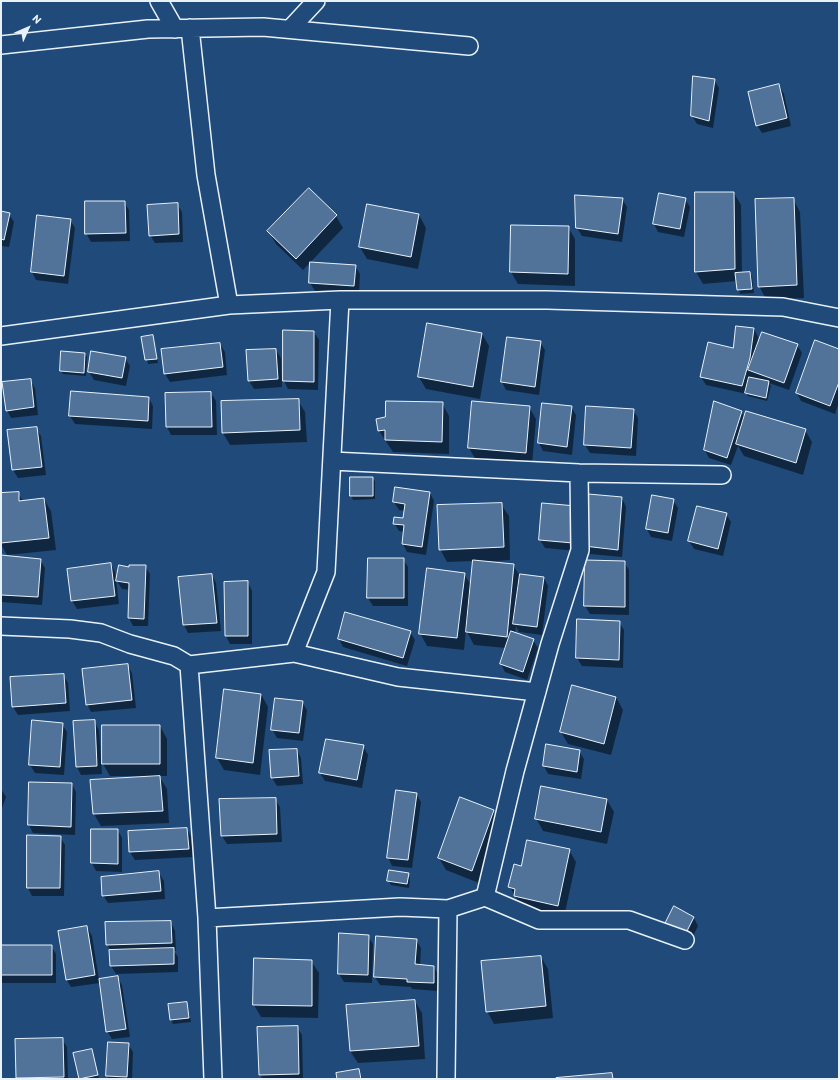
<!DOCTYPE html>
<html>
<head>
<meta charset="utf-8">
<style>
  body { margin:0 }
  #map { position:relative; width:840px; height:1080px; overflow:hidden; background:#1f4a7a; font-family:Itim,sans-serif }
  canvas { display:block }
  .frame { position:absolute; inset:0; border:2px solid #e8f1f8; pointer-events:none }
  .north { position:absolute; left:8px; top:8px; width:40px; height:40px; -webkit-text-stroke:3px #1f4a7a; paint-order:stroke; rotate:45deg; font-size:11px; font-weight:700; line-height:16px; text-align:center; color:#e8f1f8 }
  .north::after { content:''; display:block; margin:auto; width:14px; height:18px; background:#e8f1f8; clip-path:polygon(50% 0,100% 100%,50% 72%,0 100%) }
</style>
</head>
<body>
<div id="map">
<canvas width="840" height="1080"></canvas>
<div class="frame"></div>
<div class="north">N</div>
</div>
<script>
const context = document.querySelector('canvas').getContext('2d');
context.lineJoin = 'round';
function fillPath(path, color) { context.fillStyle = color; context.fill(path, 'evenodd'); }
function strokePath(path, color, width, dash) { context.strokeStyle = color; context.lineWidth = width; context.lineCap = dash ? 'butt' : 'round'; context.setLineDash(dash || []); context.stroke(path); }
fillPath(new Path2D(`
  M714 80 719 88 713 128 697 124 692 116Z
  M779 85 784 94 791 126 762 133 757 125Z
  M696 193H734L741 205 742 273H750L752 276 754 293 740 294 737 281 703 284 696 272Z
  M622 199 627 207 622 242 582 236 577 228Z
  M685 199 690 207 684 237 658 232 654 224Z
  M793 199 800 212 804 298 766 299 759 286Z
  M124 202 129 210 130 241 91 242 86 233Z
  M177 204 182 212 183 242 155 243 150 235Z
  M1 212 9 214 14 222 9 247 1 246Z
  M419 215 426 228 418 269 367 259 360 247Z
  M336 216 343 228 303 270 276 244 269 232Z
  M70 220 75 228 68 284 36 280 32 272Z
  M512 226 568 227 575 239V286L518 284 511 272Z
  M355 266 360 274 359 294 315 291 310 283Z
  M754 329 758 337 757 345H797L802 353 789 390 769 383 771 386 767 401 748 396 747 394 706 385 701 377 734 349Z
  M284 331 314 332 319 340 318 390 288 389 284 381Z
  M482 334 489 346 480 399 426 389 419 377Z
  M153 336 158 363 148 364 143 337Z
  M508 338 540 342 545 350 539 395 506 390 502 382Z
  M220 344 225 352 227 375 170 382 165 374Z
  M276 350 281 358 282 387 254 389 249 381Z
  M839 350V402L835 414 801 401 797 393Z
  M92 352 125 358 130 366 126 386 94 380 89 372Z
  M85 354 87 357 86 376 63 374 61 371Z
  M30 380 35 388 38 415 11 418 7 410Z
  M211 393 216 401 217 435H171L167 427 166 394Z
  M149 398 153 406 152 429 75 424 70 416Z
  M298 400 305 412 307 442 230 445 223 433Z
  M442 403 449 416V454L393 452 379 431 377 420Z
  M529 407 536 419 532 465 476 460 469 448Z
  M571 407 576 415 572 455 543 451 539 443Z
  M587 407 633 410 638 418 636 456 590 453 585 445Z
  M741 412 745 418 805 430 812 442 803 475 744 456 738 446 731 465 709 458 705 450Z
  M36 428 41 436 46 475 18 478 13 470Z
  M372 478 375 481V499L353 500 351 496Z
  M18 493 23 501 44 499 51 511 56 550 7 555 1 544V494Z
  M430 493 434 501 426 555 407 552 403 544 404 532 399 531 394 523 404 519 405 511 399 510 394 502Z
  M652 496 673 500 678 508 672 541 651 537 647 529Z
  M622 498 626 507 622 557 590 554 585 546Z
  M501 504 509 516 510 560 481 562 513 565 521 578H544L548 586 542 635 519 632 516 626 515 633 533 640 538 648 527 680 505 672 501 664 506 648 474 645 466 630 464 650 427 646 420 633 464 574 472 587 474 561 447 562 440 549Z
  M575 507 577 551 545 548 540 540Z
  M726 514 731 522 723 556 694 549 689 541Z
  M1 556 40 560 45 568 42 605 1 602Z
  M403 559 408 567V606H373L368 598Z
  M624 562 629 570V615L590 614 585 606Z
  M111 564 115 572 119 604 77 609 72 601Z
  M145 566 150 574 148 626H133L129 618 130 590 122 589 117 581 130 568Z
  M212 575 216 583 221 631 188 633 184 625 179 578Z
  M248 582 252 591V644H230L226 636Z
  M619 622 624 630 623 668 582 666 577 658Z
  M410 632 415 640 407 666 343 647 339 639Z
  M127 665 132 673 136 708 91 712 87 704Z
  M63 675 68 683 70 711 18 715 13 707 11 678Z
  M261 694 268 707 260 775 224 770 217 758Z
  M616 697 623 710 611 755 568 744 561 732Z
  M302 702 307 710 303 741 277 738 272 729Z
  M94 721 99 730 102 774 81 775 77 767 74 722Z
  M62 724 67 732 64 775 35 773 30 765Z
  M160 726 167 739V776H159L167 789 169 823 101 826 94 814 91 781 141 778V776H110L103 764Z
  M363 746 368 755 362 788 325 781 320 773Z
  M297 750 301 758 303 784 277 786 272 778 270 751Z
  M579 751 584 759 581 779 548 774 544 766Z
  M30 783 72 784 76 792 75 835 33 833 29 825Z
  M1 789 6 797 1 811Z
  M416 794 421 802 412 868 392 866 388 857Z
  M275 799 280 807 282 842 227 844 222 836Z
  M607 800 614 812 607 844 543 831 536 818Z
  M493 811 500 823 479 883 446 870 439 858Z
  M187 829 191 837 193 857 135 860 130 852Z
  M118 830 122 838V872L96 871 92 863Z
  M60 837 65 845 64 896H32L28 888Z
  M569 850 576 862 564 917 522 908 510 887 522 867Z
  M159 873 164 881 165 899 108 903 103 895Z
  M408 874 410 878 409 888 391 885 389 881Z
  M694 918 698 926 688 946 668 936Z
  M171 922 175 931 176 951H174L178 957V972L116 974 111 966 110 950 107 944Z
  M87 927 92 936 99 980 117 977 122 985 130 1037 112 1039 107 1031 100 983 71 987 66 979Z
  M368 936 373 944 372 983 344 982 339 974Z
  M416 940 421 948 420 966H434L438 975V991L412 989 411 987 380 985 375 977Z
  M1 946H51L56 954V983H1Z
  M541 957 548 969 553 1018 494 1024 487 1011Z
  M311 961 319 973 318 1018 261 1017 254 1005Z
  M415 1001 422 1013 425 1059 358 1063 350 1051 347 1006Z
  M187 1003 191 1022 173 1024 171 1020Z
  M297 1027 302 1035 303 1079H263L260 1075 259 1028Z
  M62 1039 67 1047 68 1079H18L16 1040Z
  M128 1044 133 1052 132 1079H109L107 1076Z
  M91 1050 99 1079H80L74 1054Z
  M358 1070 363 1079H338Z`), '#0007');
const building = new Path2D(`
  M693 76 715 79 709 121 691 116Z
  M779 84 787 118 756 126 748 92Z
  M309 188 337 215 296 259 267 231Z
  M695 192H734L735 269 695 272Z
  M659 193 686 198 680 229 653 224Z
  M575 195 623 198 618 234 576 228Z
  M794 198 797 285 758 287 755 199Z
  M85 201H125L126 233 85 234Z
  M178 203 179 234 149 236 147 205Z
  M367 204 419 214 411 257 359 247Z
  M1 211 10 213 4 240 1 239Z
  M37 215 71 219 64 276 31 272Z
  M511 225 569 226 568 274 510 272Z
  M310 262 356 265 354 286 309 283Z
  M750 272 752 289 737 290 735 273Z
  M427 323 482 333 473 387 418 377Z
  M736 326 754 328 750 358 742 386 700 377 708 342 733 348Z
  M283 330 314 331V382L283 381Z
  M762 332 798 344 784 383 748 370Z
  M153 335 157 359 145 360 141 337Z
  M507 337 541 341 535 387 501 382Z
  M815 340 839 349V382L830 406 796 393Z
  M220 343 223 367 164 374 161 349Z
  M276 349 278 379 248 381 246 350Z
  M61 351 85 353 84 373 60 371Z
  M91 351 126 357 122 378 88 372Z
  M749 377 769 381 766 398 745 393Z
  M31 379 34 407 6 411 2 382Z
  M71 391 149 397 148 421 69 416Z
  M211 392 212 427H166L165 393Z
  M299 399 300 430 222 433 221 401Z
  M386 401 443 402 442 442 385 440V430L378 431 376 419 385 417Z
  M472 401 530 406 526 453 468 448Z
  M714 401 742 411 727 458 704 450Z
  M542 403 572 406 567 447 538 443Z
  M586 406 634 409 631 448 584 445Z
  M746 411 806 429 796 463 736 444Z
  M37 427 42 467 12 470 7 430Z
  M350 477H373V496H350Z
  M395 487 430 492 422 547 402 544 404 525 393 524 394 517 403 518 405 504 393 502Z
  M19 492V501L44 498 49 538 1 543V493Z
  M588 494 622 497 618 550 584 546Z
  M652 495 674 499 668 533 646 529Z
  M502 503 504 547 439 550 437 505Z
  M542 503 576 506 573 543 539 540Z
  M697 506 727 513 718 549 688 541Z
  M1 555 41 559 38 597 1 595Z
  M368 558H404V598H367Z
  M473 560 514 564 507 637 466 632Z
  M585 560 625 561V607L584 606Z
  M111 563 115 596 71 601 67 569Z
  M119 565 129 567V565H146L144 619 128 618 129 583 116 581Z
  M427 568 465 573 457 638 419 634Z
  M212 574 217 623 183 625 178 577Z
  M520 574 544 577 537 627 513 624Z
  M248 581V636H225L224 582Z
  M345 612 411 631 403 658 338 639Z
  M577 619 620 621 619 660 576 658Z
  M511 631 534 639 523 672 500 664Z
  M128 664 132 700 86 705 82 669Z
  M64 674 66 703 12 707 10 677Z
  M572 685 616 697 604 744 560 732Z
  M224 689 261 694 253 763 216 758Z
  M275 698 303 701 299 733 271 730Z
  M32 720 63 723 60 767 29 765Z
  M95 720 97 766 76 767 73 721Z
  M102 725H160V764H102Z
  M326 739 364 745 357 780 319 773Z
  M546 744 580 750 577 772 543 766Z
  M297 749 299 776 271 778 269 750Z
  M160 776 163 811 93 814 90 780Z
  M29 782 72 783 71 827 28 825Z
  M541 786 607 799 601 832 535 819Z
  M396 790 417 793 408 860 387 858Z
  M460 797 494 810 472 871 438 858Z
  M276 798 277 834 221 836 219 799Z
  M187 828 189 849 129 852 128 831Z
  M91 829H118V864L91 863Z
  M27 835 61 836 60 888H27Z
  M527 840 570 849 558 906 514 896 515 889 508 887 514 864 521 866Z
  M389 870 409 873 407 884 387 881Z
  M159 871 161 891 102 896 101 877Z
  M674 906 694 917 683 939 663 928Z
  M171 921 172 943 106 945 105 922Z
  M87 926 95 975 66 980 58 931Z
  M339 933 369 935 368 975 338 974Z
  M376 936 417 939 415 964 434 966V983L407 982V979L374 977Z
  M1 945H52V975H1Z
  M174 948V964L110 966 109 950Z
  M541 956 546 1006 486 1012 481 961Z
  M254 958 312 960V1006L253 1005Z
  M118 976 126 1029 106 1032 99 979Z
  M415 1000 419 1046 350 1051 346 1005Z
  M187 1002 189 1018 170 1020 168 1004Z
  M298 1026 299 1074 259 1075 257 1027Z
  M63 1038 64 1077 16 1078 15 1039Z
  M108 1042 129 1043 127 1077 106 1076Z
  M92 1049 98 1075 79 1079 73 1053Z
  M359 1069 361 1079H337L336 1073Z
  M612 1073 613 1079H556V1078Z`);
fillPath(building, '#517399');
strokePath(building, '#e8f1f8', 1);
const minor = new Path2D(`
  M159 1 175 29
  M190 28 206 175 229 305
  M290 29 316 1
  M1 45 148 29 263 27 469 46
  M1 336 229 305 340 300H547L783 307 839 318
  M332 461 579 473 722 475
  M1 626 70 629 101 633 130 644 174 656 189 665 294 653 398 677 537 692
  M294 653 326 572 340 300
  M189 665 207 918 213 1079
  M485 897 539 920H629L685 940
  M207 918 400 907 448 909 485 897 515 771 550 644 580 550 579 473
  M446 1079 448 909`);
strokePath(minor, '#e8f1f8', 20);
strokePath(minor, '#1f4a7a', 17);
</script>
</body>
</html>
